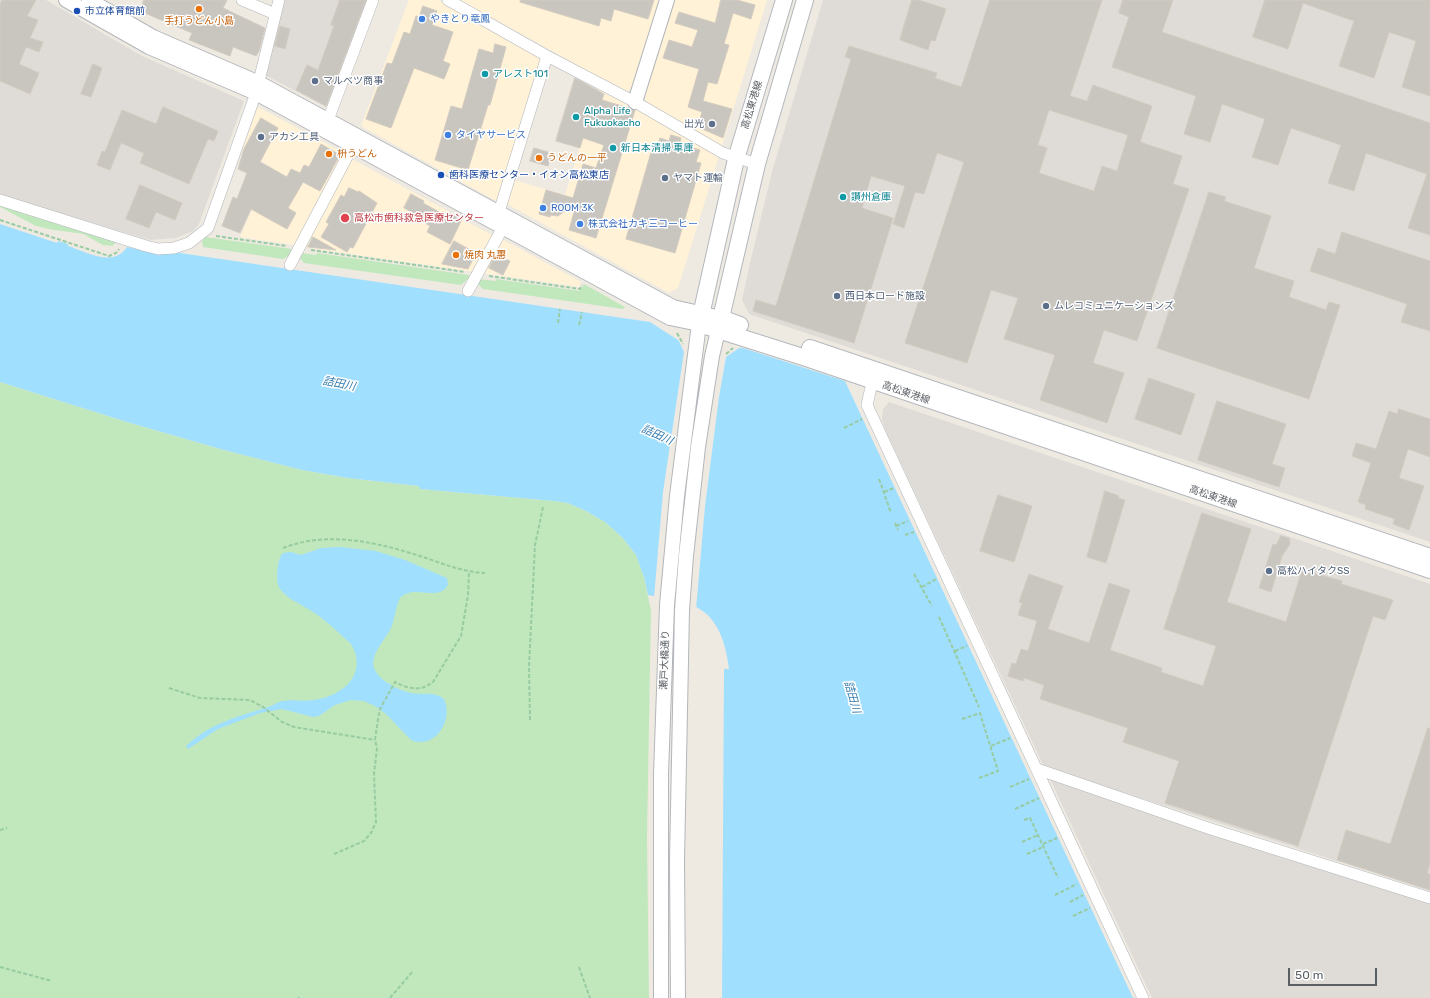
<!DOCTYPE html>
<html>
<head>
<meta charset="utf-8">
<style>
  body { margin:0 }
  #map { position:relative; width:1430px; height:998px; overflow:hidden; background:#eeeae2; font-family:Rubik,sans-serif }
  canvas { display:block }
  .scale { position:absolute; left:1288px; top:968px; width:89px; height:18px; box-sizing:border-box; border:2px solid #5a5f64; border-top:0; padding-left:5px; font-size:12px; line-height:14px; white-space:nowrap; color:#5a5f64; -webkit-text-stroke:3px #fff; paint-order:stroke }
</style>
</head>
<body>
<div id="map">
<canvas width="1430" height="998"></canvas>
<div class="scale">50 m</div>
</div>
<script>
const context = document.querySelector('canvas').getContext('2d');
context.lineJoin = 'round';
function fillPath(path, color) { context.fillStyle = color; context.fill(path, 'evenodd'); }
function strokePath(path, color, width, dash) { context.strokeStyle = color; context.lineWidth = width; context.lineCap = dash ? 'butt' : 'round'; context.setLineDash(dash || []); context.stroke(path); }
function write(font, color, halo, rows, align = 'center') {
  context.font = font + ' Rubik,"Noto Sans JP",sans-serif'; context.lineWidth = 3; context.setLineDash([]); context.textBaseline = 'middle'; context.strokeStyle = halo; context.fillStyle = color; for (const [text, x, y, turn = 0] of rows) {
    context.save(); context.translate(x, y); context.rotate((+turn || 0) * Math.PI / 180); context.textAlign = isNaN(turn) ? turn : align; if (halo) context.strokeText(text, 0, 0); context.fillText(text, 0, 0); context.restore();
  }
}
fillPath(new Path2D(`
  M409 0H438L539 55 540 61 498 202 361 126Z
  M460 0H661L633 90 626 92Z
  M674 0H767L722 146 647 104 644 96Z
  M598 88 719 156 678 288 669 293 507 204 514 180 565 195Z
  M258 107 344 153 294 245 240 237 271 167 242 150Z
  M350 158 492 235 475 272 303 247Z
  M500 238 581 282 579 287 482 273Z`), '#fff2d6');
fillPath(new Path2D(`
  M0 0H46L142 56 244 101 199 224 193 231 176 238 150 240 0 195Z
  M284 0H368L328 108 265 75Z
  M823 0H1430V542L749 314 742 300 751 259 772 172Z
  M889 402 1430 584V891L1044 767 885 429 882 419 883 409Z
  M1050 779 1430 904V998H1152Z`), '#dfdcd7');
fillPath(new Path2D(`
  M0 204 118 241 112 246 103 245 83 234 54 230 36 226 0 207Z
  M205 237 292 249 288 256 283 259 203 247 202 242Z
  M301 253 316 255 317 253 469 275V278L461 285 304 263 300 258Z
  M479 279 496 281V279L580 291 584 284 625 307 623 309 483 289 478 284Z
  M0 382 127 422 224 450 302 470 348 478 420 486V489L554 501 568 503 586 511 605 522 622 537 636 555 644 577 651 611 647 837 649 998H0Z`), '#c1e8bd');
fillPath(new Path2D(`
  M0 224 57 243 58 241 68 244V246C87 252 113 268 127 247L153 253 173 252 650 322 678 340 743 348 845 381 1133 998H722L724 669H729C726 645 719 617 694 606 680 600 663 598 648 595L644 577 636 555 622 537 605 522 586 511 568 503 554 501 420 489 419 486 348 478 302 470 224 450 127 422 0 382Z
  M340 547 376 551 405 560 447 578 448 585C437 603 414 583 400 598 395 608 395 619 391 628 386 638 377 647 374 658 368 676 397 690 411 693 422 695 435 691 444 699 454 720 435 750 411 740L386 714 375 706 364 701 351 700 335 705 319 716 313 717 282 709 260 713 218 729 188 749 186 746C212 722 238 717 271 706 275 704 278 702 282 701 293 699 303 702 313 700 342 697 369 674 351 644 339 633 327 621 313 612 303 605 288 600 280 589 275 581 277 559 283 553L291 552 301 555 321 548Z`), '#a1dfff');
fillPath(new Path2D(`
  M677 337 742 346 726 357 719 397 705 506 696 610 654 598 663 492 684 352Z`), '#eeeae2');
const building = new Path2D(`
  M2 0H36L27 16 38 20 30 38 43 42 39 52 26 47 19 64 39 73 30 94 0 81V5Z
  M144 0H227L223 8 265 28 259 51 256 56 233 47 230 56 189 40 192 33 140 11Z
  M340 0H366L326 106 296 90 307 65 318 70 334 26 331 25Z
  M521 0H654L648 19 614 9 611 21 601 18 599 26 520 2Z
  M721 0H737L755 5 751 19 733 13 724 44 729 45 717 84 708 82 703 101 732 109 723 138 698 127 702 112 688 107 699 69 663 58 669 40 692 47 698 30 675 23 679 12 715 23Z
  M912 0H919L946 9 935 41 931 40 928 50 900 40Z
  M990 0H1102L1070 96 1087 101 1093 85 1152 106 1140 142 1182 156 1173 184 1189 189 1137 341 1104 330 1093 363 1124 373 1107 423 1040 400 1055 355 1004 339 1018 298 991 290 967 363 905 343 964 162 937 153 924 194 915 192 904 228 893 224 905 186 871 176 862 208 893 218 854 343 753 311 756 300 776 306 851 59 845 57 849 46 937 73 935 78 961 87ZM1049 110 1128 135 1117 171 1102 166 1094 191 1039 173 1047 148 1038 145Z
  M1123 0H1173L1162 32 1430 123V235L1408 228 1427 174 1366 153 1354 191 1328 183 1341 145 1291 128 1278 165 1252 157 1265 119 1222 104 1210 142 1184 134 1196 96 1112 67 1129 17 1119 13Z
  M1265 0H1430V96L1402 87 1416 41 1389 32 1374 78 1339 66 1354 21 1303 3 1288 49 1253 37Z
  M423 6 437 11 432 25 453 32 443 61 450 64 444 79 414 68 391 128 366 119 387 63 392 64 404 32 410 34 416 16 419 17Z
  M280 26 290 29 285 49 275 46Z
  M495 44 506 47 490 105H488L468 170 435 160 451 106 462 109 479 49 493 53Z
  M93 64 102 68 91 97 81 94Z
  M575 78 604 94 602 100 635 110 596 238 569 230 577 202 558 216 551 215 550 217 539 214 546 190 573 198 583 164 596 168 604 145 583 138 580 148 556 141Z
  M163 107 218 131 214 141 208 139 189 184 140 163 144 153 121 143 110 170 97 165 102 151 105 152 122 110 156 124Z
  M261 118 278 128 260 162 287 177 291 169 300 173 304 165 309 167 321 144 340 155 320 191 303 182 288 208 296 213 287 229 251 209 240 233 222 226 233 197 237 199 247 173 238 169 244 149Z
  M671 135 681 138 680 144 700 150 696 162 701 163 675 253 626 239 652 149 656 150 660 138 669 141Z
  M534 148 552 153 548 166 530 161Z
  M140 185 182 203 175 220 156 212 149 228 126 219Z
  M349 188 358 192 359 191 377 203 353 248 350 247 347 252 321 237 329 224 326 222 341 195 344 197Z
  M1209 192 1226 197 1224 201 1271 216 1254 268 1294 281 1289 297 1326 310 1329 302 1340 305 1309 399 1157 348Z
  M411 194 424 201 423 203 448 217 450 213 462 219 450 244 427 232 430 226 425 223 426 220 404 208Z
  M1342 232 1430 261V331L1401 322 1407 304 1310 271 1318 248 1335 254Z
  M313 237 336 250 308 247Z
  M454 241 476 253 468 269 442 264Z
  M496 254 510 261 503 275 489 268Z
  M1149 378 1195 394 1181 435 1135 419Z
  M1217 401 1286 424 1272 464 1285 468 1279 487 1198 460Z
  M1399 409 1430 419V457L1408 449 1399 478 1424 486 1409 530 1393 524 1395 519 1365 509 1366 505 1358 502 1371 463 1352 456 1356 443 1376 449 1389 411 1397 414Z
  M1105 491 1119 496 1118 498 1125 500 1106 563 1087 557Z
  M998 495 1032 506 1014 562 980 551Z
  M1202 513 1251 529 1227 602 1286 622 1302 570 1342 581 1341 584 1393 600 1385 620 1373 616 1298 846 1165 803 1179 761 1123 742 1128 728 1040 699 1044 685 1024 678 1023 681 1008 676 1012 663 1016 664 1021 649 1028 651 1037 621 1018 615 1022 603 1019 602 1029 574 1063 586 1048 629 1089 643 1109 583 1130 590 1110 650 1162 668 1161 672 1203 686 1216 646 1164 629Z
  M1281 536 1289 538 1290 544 1282 556 1271 592 1259 588 1273 544 1276 545Z
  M1428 728H1430V863L1427 873 1430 874V890L1337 860 1346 830 1390 844Z`);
fillPath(building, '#c9c5bf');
strokePath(building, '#d3cbc0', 1);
const minor = new Path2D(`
  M242 0 275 14
  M448 0 547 56 635 102 723 153 757 164
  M328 120 373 0
  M0 200 146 246 158 249 174 248 189 243 208 228 256 93 279 0
  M499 212 547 56
  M290 265 356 140
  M468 291 507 220
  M874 374 867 405 1143 998
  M1037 769 1211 829 1430 898`);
const tertiary = new Path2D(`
  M66 0 149 47 256 93 670 318 699 324 677 496 667 605 661 774V998
  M89 0 153 37 259 83 673 307 721 318 712 356 698 447 686 556 682 610 677 860 678 998
  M635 102 667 0`);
const secondary = new Path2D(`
  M784 0 736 159 699 324 806 358 1430 570
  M740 325 721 318 757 164 805 0
  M810 348 1430 557`);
strokePath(minor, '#b3b6ba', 12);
strokePath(tertiary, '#b3b6ba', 16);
strokePath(secondary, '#b4b8bd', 18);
strokePath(new Path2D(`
  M0 220 109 256 116 253 119 249
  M216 236 287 246
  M311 250 465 272
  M489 276 580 289 582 285
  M558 323 560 309
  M579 325 582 312
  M677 333 683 344
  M726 354 733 348
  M844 428 862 419
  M879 479 891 513
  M884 492 894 488
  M895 523 898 530
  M896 526 908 521
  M905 535 914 532
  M283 548C329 530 381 543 426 558 446 565 464 572 485 573
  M914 574 932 606
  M922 587 936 579
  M939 617 979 707
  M955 651 967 646
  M169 688 200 698 250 700 263 707 282 722 294 727 375 740
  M962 719 980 713 998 771 979 778
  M530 720 529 667 535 545 543 507
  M991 746 1010 738
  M1010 787 1029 779
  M1015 809 1039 798
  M1024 820 1030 818 1058 878
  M0 830 7 828
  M1022 842 1038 835
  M1043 844 1057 838
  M334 854 364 841 371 833 376 822 374 774 377 748 375 740 378 719 380 709 395 682C408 689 420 692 433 682L461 636 468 595 469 572
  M1027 854 1043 847
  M1055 895 1077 884
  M1070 902 1083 895
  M1073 916 1090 908
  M0 967 52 981
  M579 967 590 998
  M298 997 299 998
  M390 998 413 971`), '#97cba1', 2, [4, 2]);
strokePath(minor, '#fff', 11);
strokePath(tertiary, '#fff', 14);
strokePath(secondary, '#fff', 16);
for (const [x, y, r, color] of [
  [199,9,4,"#e8710a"],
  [77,11,4,"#1a4fb4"],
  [422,19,4,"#3f7fe0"],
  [485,74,4,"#0f9aa8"],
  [315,81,4,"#5c6f8a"],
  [576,117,4,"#0f9aa8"],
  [712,124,4,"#5c6f8a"],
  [448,135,4,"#3f7fe0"],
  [261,137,4,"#5c6f8a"],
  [613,148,4,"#0f9aa8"],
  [329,154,4,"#e8710a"],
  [539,158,4,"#e8710a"],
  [441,175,4,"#1a4fb4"],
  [665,178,4,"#5c6f8a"],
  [843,197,4,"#0f9aa8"],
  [543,208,4,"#3f7fe0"],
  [345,218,5,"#e0444e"],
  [580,224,4,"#3f7fe0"],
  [456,255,4,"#e8710a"],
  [837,296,4,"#5c6f8a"],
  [1046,306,4,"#5c6f8a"],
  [1269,571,4,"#5c6f8a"]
]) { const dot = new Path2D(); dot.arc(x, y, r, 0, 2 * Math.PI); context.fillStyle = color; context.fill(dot); strokePath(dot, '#fff', 1.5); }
write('10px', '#164399', '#fff', [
  ["市立体育館前",85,11],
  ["歯科医療センター・イオン高松東店",449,175]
], 'left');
write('10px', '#366cbe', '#fff', [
  ["やきとり竜鳳",430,19],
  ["タイヤサービス",456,135],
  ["ROOM 3K",551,208],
  ["株式会社カキ三コーヒー",588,224]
], 'left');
write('10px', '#c56008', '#fff', [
  ["手打うどん小島",199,21,"center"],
  ["枡うどん",337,154],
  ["うどんの一平",547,158],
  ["焼肉 丸惠",464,255]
], 'left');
write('10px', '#0d838f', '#fff', [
  ["アレスト101",493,74],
  ["Alpha Life",584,111],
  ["Fukuokacho",584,123],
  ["新日本清掃 車庫",621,148],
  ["讃州倉庫",851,197]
], 'left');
write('10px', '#4e5e75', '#fff', [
  ["マルベツ商事",323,81],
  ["出光",704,124,"right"],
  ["アカシ工具",269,137],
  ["ヤマト運輸",673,178],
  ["西日本ロード施設",845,296],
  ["ムレコミュニケーションズ",1054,306],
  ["高松ハイタクSS",1277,571]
], 'left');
write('10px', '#5a5f64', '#fff', [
  ["高松東港線",752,105,-73],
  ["高松東港線",906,393,19],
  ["高松東港線",1213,497,19],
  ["瀬戸大橋通り",665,660,-88]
]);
write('10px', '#be3a42', '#fff', [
  ["高松市歯科救急医療センター",354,218]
], 'left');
write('italic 11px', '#367cad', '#fff', [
  ["詰田川",339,384,11],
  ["詰田川",657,435,24],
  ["詰田川",852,697,74]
]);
</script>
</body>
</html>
